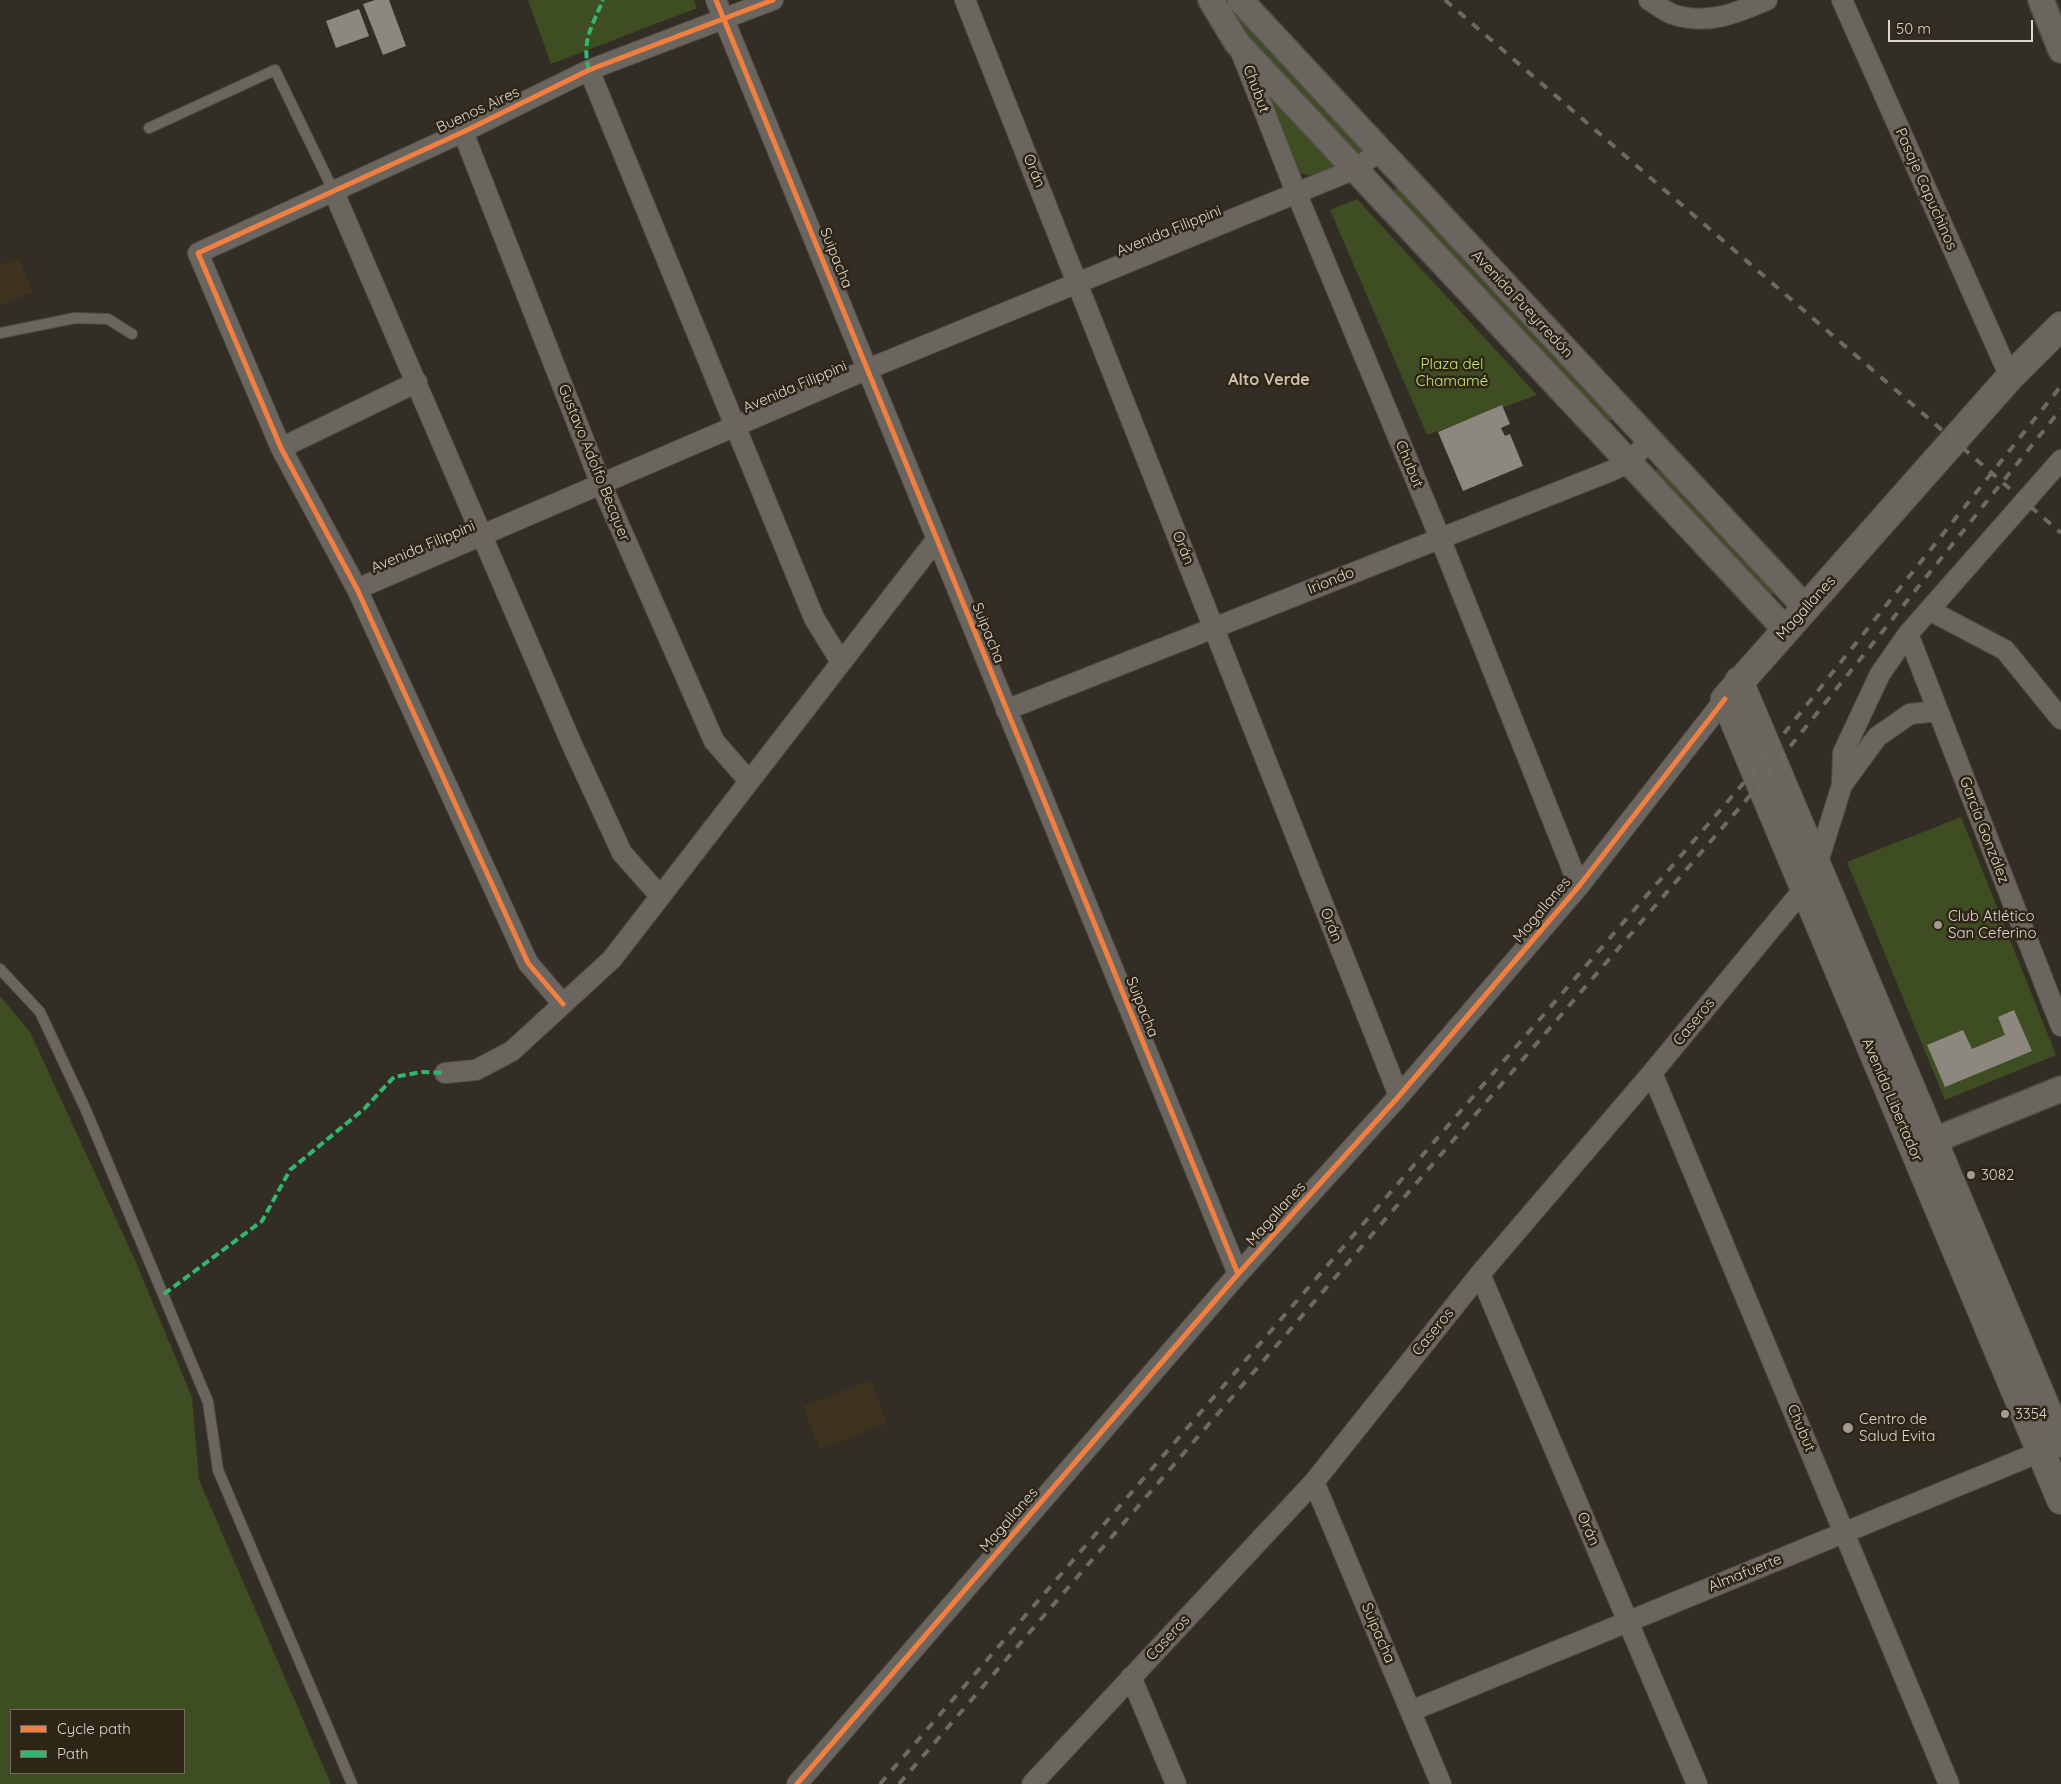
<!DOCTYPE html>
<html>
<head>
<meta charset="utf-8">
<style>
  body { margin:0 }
  #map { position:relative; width:2061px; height:1784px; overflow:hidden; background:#322e25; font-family:Quicksand,sans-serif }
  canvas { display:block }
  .legend { position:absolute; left:10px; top:1709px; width:175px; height:65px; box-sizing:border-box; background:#2e2516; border:1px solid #746c5f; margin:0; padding:6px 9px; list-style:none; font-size:15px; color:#ddd7cd }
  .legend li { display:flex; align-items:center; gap:10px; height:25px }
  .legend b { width:25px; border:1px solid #746c5f }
  .scale { position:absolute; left:1888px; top:20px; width:145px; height:22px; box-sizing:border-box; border:2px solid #ddd7cd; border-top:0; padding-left:6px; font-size:15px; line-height:18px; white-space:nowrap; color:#ddd7cd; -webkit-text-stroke:4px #2e2516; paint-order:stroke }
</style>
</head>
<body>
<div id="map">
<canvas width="2061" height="1784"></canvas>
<ul class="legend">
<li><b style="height:6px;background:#f27e40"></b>Cycle path</li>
<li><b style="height:6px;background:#33b770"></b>Path</li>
</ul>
<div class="scale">50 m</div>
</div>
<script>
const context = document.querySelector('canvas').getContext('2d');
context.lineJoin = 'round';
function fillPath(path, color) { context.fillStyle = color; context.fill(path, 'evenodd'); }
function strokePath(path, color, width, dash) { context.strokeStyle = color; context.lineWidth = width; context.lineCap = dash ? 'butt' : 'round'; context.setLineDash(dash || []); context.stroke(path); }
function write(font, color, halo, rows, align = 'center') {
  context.font = font + ' Quicksand,sans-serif'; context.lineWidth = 5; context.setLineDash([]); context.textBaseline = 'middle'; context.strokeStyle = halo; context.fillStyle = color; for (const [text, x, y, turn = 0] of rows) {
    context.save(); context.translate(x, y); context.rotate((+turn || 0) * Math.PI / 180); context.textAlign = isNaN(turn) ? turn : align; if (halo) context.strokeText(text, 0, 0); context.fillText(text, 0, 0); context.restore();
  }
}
fillPath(new Path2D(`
  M19 258 33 292 0 305V265Z
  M871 1380 887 1423 820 1449 803 1407Z`), '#3e331e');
fillPath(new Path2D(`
  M528 0H694L697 8 551 64Z
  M1235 14 1365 154 1358 160 1228 20Z
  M1274 96 1341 165 1317 177 1299 173 1269 99Z
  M1397 188 1612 419 1605 426 1390 194Z
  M1357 199 1537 395 1427 435 1330 210Z
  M1658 468 1774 593 1767 599 1651 475Z
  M1961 817 2056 1055 1945 1100 1847 862Z
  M0 996 30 1032 135 1260 192 1397 199 1480 331 1784H0ZM11 1710H184V1773H11Z`), '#3f4d22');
fillPath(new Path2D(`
  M375 0H389L406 46 383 55 363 4Z
  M359 9 369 36 336 48 326 21Z
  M1502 405 1510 424 1501 428 1505 436 1510 434 1523 466 1463 491 1438 432Z
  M2014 1010 2032 1051 1945 1087 1927 1045 1963 1030 1972 1049 2005 1035 1998 1017Z`), '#8c8880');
const service = new Path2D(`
  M149 128 275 70 333 190
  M0 333 75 318 108 319 132 334
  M0 969 40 1012 85 1108 208 1402 218 1470 352 1784`);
const minor = new Path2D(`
  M716 0 1238 1274
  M965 0 1399 1096
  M1649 0C1656 4 1664 11 1672 14 1706 26 1737 13 1767 0
  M1842 0 2010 377
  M1241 52 1296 192 1440 538 1579 886
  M589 70 814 618 841 662
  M463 132 601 484 714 741 749 781
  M333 190 573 747 622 853 660 896
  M281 448 417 382
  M357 589 868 369 1355 169 1380 151
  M1929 610 2005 650 2061 719
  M1908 634 2061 1026
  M1006 710 1611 471 1629 462 1649 441
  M1842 785 1843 753 1880 674 1908 634 2061 460
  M563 1004 528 963 357 589 281 448 198 253 463 132 589 70 773 0
  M445 1073 476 1070 512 1051 612 959 936 540
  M1652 1073 1949 1784
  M1480 1274 1697 1784
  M1314 1482 1441 1784
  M1131 1677 1176 1784
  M1411 1711 2040 1452 2047 1440
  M797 1784 1238 1274 1399 1096 1579 886 1725 699
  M1032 1784 1314 1482 1480 1274 1652 1073 1803 890 1817 865 1842 785 1877 737 1910 714 1938 711`);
const tertiary = new Path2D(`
  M1211 0 1237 43 1786 630
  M1240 0 1806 608
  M2041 0 2061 50
  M1915 1148 2061 1089`);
const secondary = new Path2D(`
  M2061 326 2010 377 1725 699 2061 1500
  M1739 681 2061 1443`);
strokePath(service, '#504c44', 12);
strokePath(minor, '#504c44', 22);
strokePath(tertiary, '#504c44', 28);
strokePath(secondary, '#504c44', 30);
strokePath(service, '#6a665f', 10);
strokePath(minor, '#6a665f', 20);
strokePath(tertiary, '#6a665f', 25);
strokePath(secondary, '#6a665f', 28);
strokePath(new Path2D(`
  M1445 0 2061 533
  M880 1784 1754 771 2061 386
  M899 1784 1760 784 2061 409`), '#6d6a62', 4, [9, 9]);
strokePath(new Path2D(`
  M589 70C581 41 592 27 603 0
  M164 1294 262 1221 290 1170 364 1109 394 1077 422 1072 445 1073`), '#33b770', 4, [8, 4]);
strokePath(new Path2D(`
  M716 0 1238 1274
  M563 1004 528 963 357 589 281 448 198 253 463 132 589 70 773 0
  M797 1784 1238 1274 1399 1096 1579 886 1725 699`), '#f27e40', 5);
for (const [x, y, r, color] of [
  [1938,925,5,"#a19c92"],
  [1971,1175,5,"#a19c92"],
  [2005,1414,5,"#a19c92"],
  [1848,1428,6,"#a19c92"]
]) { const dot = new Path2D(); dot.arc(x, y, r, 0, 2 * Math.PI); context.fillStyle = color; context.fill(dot); strokePath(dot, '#2e2516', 2); }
write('15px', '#ddd7cd', '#2e2516', [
  ["Chubut",1256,89,69],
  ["Buenos Aires",478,110,-25],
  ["Orán",1034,171,68],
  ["Pasaje Capuchinos",1926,189,66],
  ["Avenida Filippini",1169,231,-22],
  ["Suipacha",836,258,68],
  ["Avenida Pueyrredón",1522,304,47],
  ["Avenida Filippini",795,387,-23],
  ["Gustavo Adolfo Becquer",594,463,68],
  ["Chubut",1409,464,67],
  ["Avenida Filippini",423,547,-23],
  ["Orán",1183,548,68],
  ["Iriondo",1331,581,-22],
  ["Magallanes",1806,608,-48],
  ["Suipacha",988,633,68],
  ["García González",1984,830,69],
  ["Magallanes",1542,910,-50],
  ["Orán",1331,925,68],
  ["Suipacha",1142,1007,68],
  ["Caseros",1694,1022,-51],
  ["Avenida Libertador",1892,1100,67],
  ["Magallanes",1276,1214,-48],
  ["Caseros",1433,1332,-51],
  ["Chubut",1801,1428,67],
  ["Magallanes",1009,1520,-49],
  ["Orán",1588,1529,67],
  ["Almafuerte",1745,1573,-22],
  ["Suipacha",1378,1633,67],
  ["Caseros",1168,1638,-47]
]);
write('15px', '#bfe975', '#2e2516', [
  ["Plaza del",1452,364],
  ["Chamamé",1452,381]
]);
write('15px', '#ddd7cd', '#2e2516', [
  ["Club Atlético",1948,916],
  ["San Ceferino",1948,933],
  ["3082",1981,1175],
  ["3354",2015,1414],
  ["Centro de",1859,1419],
  ["Salud Evita",1859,1436]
], 'left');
write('bold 16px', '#cbc0ac', '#2e2516', [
  ["Alto Verde",1269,380]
]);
</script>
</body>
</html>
